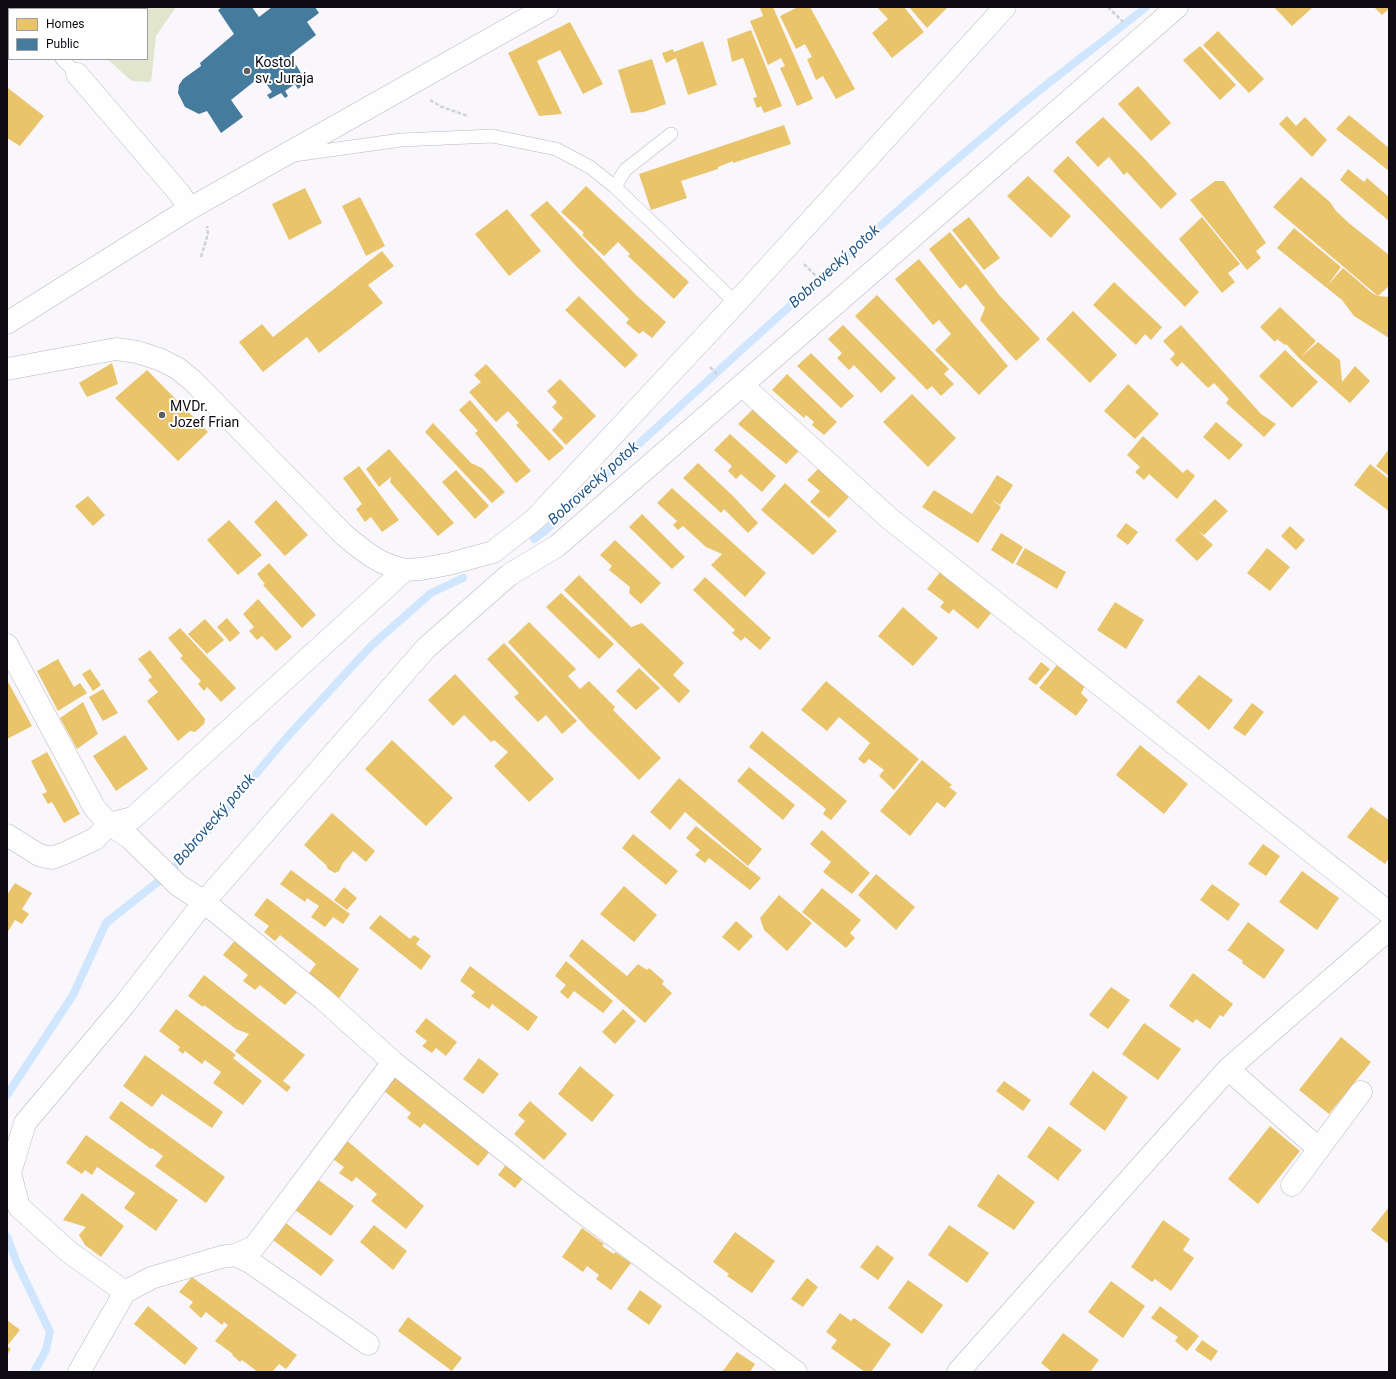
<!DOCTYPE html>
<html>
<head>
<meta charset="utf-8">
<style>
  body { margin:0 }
  #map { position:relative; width:1396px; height:1379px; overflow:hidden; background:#f9f7fc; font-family:Roboto,sans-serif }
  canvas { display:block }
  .frame { position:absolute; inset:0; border:8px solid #0e0c12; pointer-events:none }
  .legend { position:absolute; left:8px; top:8px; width:140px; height:52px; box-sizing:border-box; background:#fff; border:1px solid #9f9ea0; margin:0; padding:5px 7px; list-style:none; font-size:12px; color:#0e0c12 }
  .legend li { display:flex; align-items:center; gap:8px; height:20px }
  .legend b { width:20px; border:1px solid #9f9ea0 }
</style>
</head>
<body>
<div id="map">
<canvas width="1396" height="1379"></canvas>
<div class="frame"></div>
<ul class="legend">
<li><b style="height:11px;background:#e9c46a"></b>Homes</li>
<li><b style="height:11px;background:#457b9d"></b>Public</li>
</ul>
</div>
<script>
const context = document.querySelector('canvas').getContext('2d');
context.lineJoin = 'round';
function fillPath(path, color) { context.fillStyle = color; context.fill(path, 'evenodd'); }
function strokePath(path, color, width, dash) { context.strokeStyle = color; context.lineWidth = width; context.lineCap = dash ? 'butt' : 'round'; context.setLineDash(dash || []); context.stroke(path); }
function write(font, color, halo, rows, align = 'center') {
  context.font = font + ' Roboto,sans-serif'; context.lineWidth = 4; context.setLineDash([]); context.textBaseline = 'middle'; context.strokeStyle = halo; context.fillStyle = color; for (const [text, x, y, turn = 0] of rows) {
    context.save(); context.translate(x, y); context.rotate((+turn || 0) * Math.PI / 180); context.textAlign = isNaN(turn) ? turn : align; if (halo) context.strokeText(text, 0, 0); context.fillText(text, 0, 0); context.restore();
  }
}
fillPath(new Path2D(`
  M45 7H176L156 36 151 82 132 81 107 59H147V9H47Z`), '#e1e5cc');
fillPath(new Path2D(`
  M773 7 813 99 797 106 780 68 785 66 781 58 768 65 750 21 763 16 760 8Z
  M798 7H810L855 89 836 99 823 76 816 80 807 59 812 57 805 44 796 49 780 16Z
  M877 7H904L924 32 892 58 872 33 888 19Z
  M909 7H948L927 28Z
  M1274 7H1313L1292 26Z
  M1374 7H1389V9L1382 15Z
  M570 22 603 84 583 94 560 50 537 61 562 114 539 116 508 53Z
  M751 30 782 106 764 113 761 106 757 108 753 98 757 97 743 58 732 62 727 39Z
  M1218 31 1264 79 1249 93 1203 45Z
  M703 41 717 85 688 95 676 58 666 63 662 53 673 49 674 52Z
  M1200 46 1236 85 1220 100 1183 60Z
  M652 59 666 104 644 112 631 113 618 70Z
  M1138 86 1171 123 1151 141 1118 104Z
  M8 88 44 116 20 146 7 138Z
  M1349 115 1389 148V171L1336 129Z
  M1287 116 1296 126 1305 117 1327 140 1312 157 1279 124Z
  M1103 117 1142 156 1177 194 1161 209 1127 172 1124 175 1109 157 1098 167 1075 142Z
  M784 125 791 144 733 163V161L718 167V169L681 181 687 198 651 210 639 174Z
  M1068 156 1199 292 1185 307 1053 171Z
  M1348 169 1364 182 1367 178 1389 197V221L1340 180Z
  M1028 176 1071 216 1051 238 1007 196Z
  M1301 177 1330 202 1336 211 1350 224 1389 255V286L1378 296 1389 297V338L1354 316 1342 300 1277 248 1294 228 1341 267 1327 286 1343 268 1372 293 1378 296 1273 207Z
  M1215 181H1224L1266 243 1256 251 1261 258 1247 270 1190 200Z
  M586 186 689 282 674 299 628 256 630 254 618 242 604 256 582 235 584 233 561 212Z
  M305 188 322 223 289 240 272 204Z
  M360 197 385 246 366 256 342 206Z
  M547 201 637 296 666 322 652 338 643 331 639 334 626 323 629 319 577 267 530 215Z
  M507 209 541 251 509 276 475 234Z
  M969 217 1000 258 984 270 952 230Z
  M1202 217 1240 264 1228 273 1235 282 1222 293 1179 239Z
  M950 232 1000 296 1040 339 1016 361 980 320 985 308 966 284 960 289 929 249Z
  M382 251 394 266 368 285 383 303 319 353 307 337 263 372 239 342 262 324 273 337Z
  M919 259 1008 366 979 395 935 350 951 334 939 320 933 325 895 279Z
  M1114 282 1162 327 1151 340 1145 334 1136 345 1093 305Z
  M877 295 949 369 944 374 954 384 941 396 932 386 927 390 855 316Z
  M579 296 638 355 625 368 565 310Z
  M1280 307 1316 341 1301 357 1318 342 1340 360 1342 382 1355 366 1370 381 1350 403 1299 358 1286 344 1285 345 1277 339 1275 342 1260 327Z
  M1073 311 1117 355 1090 383 1046 339Z
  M843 325 896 378 881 393 854 365 849 370 837 358 842 353 828 339Z
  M1181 325 1261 414 1276 424 1264 437 1226 403 1229 399 1214 383 1208 388 1182 362 1177 367 1170 359 1175 354 1163 341Z
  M1285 350 1318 382 1292 408 1259 376Z
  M811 353 854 396 841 408 797 366Z
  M112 363 118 384 87 397 79 383Z
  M486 364 564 448 549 461 516 425 519 423 508 411 496 422 469 392 481 382 474 375Z
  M147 370 208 432 178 461 115 398Z
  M787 374 837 422 824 435 812 425 814 422 806 415 804 418 772 390Z
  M560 379 596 416 566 445 552 430 563 418 552 407 557 402 547 391Z
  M1128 384 1159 414 1135 439 1104 411Z
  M912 394 956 438 928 467 883 422Z
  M470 400 531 471 516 483 475 433 478 431 459 410Z
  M753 409 799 451 786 464 738 424Z
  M1216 422 1243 445 1229 460 1203 437Z
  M433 423 471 463 482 468 505 492 492 503 425 432Z
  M730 434 776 476 762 492 741 474 736 479 728 471 732 466 714 450Z
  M1143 436 1183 473 1187 469 1195 476 1177 499 1149 474 1144 480 1135 472 1140 467 1127 455Z
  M389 449 454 523 438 536 390 482 391 477 379 487 366 469Z
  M1389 449V476L1376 466Z
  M698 463 735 498 758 523 748 533 724 509 721 513 683 478Z
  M1370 464 1389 479V511L1354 485Z
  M359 466 399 520 382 532 371 517 365 522 356 509 362 504 343 478Z
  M819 468 850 496 829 518 810 502 820 491 807 480Z
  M456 470 489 506 475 519 442 482Z
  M997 475 1013 485 1000 505 991 499 1001 507 978 543 922 507 934 490 972 514Z
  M785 483 837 531 813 555 761 510Z
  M672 488 766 573 745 597 711 565 722 554 706 547 683 526 678 530 673 525 677 521 657 503Z
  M88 496 105 515 93 526 75 506Z
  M1215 499 1228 511 1204 535 1198 531 1213 545 1197 561 1175 540Z
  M276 500 308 535 285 556 254 522Z
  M642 514 685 557 672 569 629 527Z
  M229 520 262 555 238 575 207 540Z
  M1126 523 1138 532 1128 545 1116 536Z
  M1290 526 1305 540 1296 550 1281 536Z
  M1001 533 1023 547 1013 564 991 550Z
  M615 540 661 583 641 604 629 593 630 587 609 570 612 566 600 555Z
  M1025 548 1066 572 1057 589 1016 564Z
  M1267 548 1290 567 1270 591 1247 573Z
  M269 563 316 615 302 628 263 585 265 584 257 574Z
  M940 572 991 613 978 629 953 609 949 614 940 607 944 602 927 589Z
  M579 575 631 627 642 623 684 663 673 675 690 691 679 703 564 590Z
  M705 577 771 638 760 650 745 637 741 641 732 633 735 630 693 590Z
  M561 593 614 644 599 659 546 607Z
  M258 599 292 637 276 651 262 636 257 640 249 631 254 627 243 614Z
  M1115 602 1144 620 1126 649 1097 630Z
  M903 607 938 638 913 666 878 636Z
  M227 618 240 633 230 642 217 627Z
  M205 619 224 640 207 654 188 634Z
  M529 622 576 669 568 676 580 689 589 681 615 707 613 710 661 758 639 780 590 731 508 642Z
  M180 628 236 688 221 702 207 687 204 691 198 684 201 681 180 658 183 656 168 638Z
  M504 643 577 721 562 734 546 715 538 722 514 697 519 693 487 659Z
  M150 650 205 719 204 724 195 732 190 731 178 741 147 701 158 692 148 680 152 677 138 659Z
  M58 659 74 687 80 683 87 693 58 711 37 671Z
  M1041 662 1050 669 1036 685 1028 679Z
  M1057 665 1085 686 1081 693 1088 700 1076 716 1039 688Z
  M639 668 660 688 636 710 616 691Z
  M90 669 101 685 93 691 82 674Z
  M455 674 554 779 529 802 494 766 508 752 494 740 491 742 464 715 453 726 428 700Z
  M1199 675 1233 700 1209 730 1176 702Z
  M7 680 32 726 7 739Z
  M826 681 919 759 894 790 879 776 884 770 869 759 864 764 858 759 870 743 839 717 827 731 801 710Z
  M103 689 118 713 103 721 89 697Z
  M83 702 98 734 77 749 60 718Z
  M1252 703 1264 712 1245 736 1233 728Z
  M762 731 847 801 831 820 823 814 826 809 749 747Z
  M125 735 148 769 116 791 93 756Z
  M392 740 453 798 426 826 365 769Z
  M1140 745 1188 784 1164 814 1116 775Z
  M47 752 80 814 64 823 52 802 48 804 42 794 47 792 31 761Z
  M922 760 952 785 949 787 957 793 945 808 937 802 910 836 880 811Z
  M749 767 795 805 783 820 737 781Z
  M679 778 762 849 748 866 685 812 670 830 650 812Z
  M1371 807 1389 820V858L1385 864 1347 837Z
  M332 813 375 851 366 862 353 851 343 863 339 871 335 873 328 869 326 865 304 845Z
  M696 826 761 878 750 890 709 858 705 863 695 855 700 850 686 838Z
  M822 830 870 873 852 894 823 872 831 862 810 844Z
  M633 834 678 871 666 885 622 848Z
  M1263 844 1280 856 1266 876 1248 864Z
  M291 870 350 914 343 924 333 917 325 927 311 917 319 906 307 898 305 902 280 884Z
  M1302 871 1339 898 1317 930 1279 902Z
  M876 874 915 907 896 930 858 895Z
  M15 883 32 893 22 909 29 914 22 924 15 920 7 933V895Z
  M1212 884 1240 904 1228 921 1200 900Z
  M624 886 657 915 634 942 600 914Z
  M344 887 357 898 347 910 334 900Z
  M822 888 861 920 850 933 855 938 846 948 802 912Z
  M779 895 812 923 787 951 764 930 760 918Z
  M267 898 359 969 337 1001 306 977 316 964 280 935 275 941 264 932 269 926 254 915Z
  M380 915 410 939 414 935 420 939 416 944 431 956 421 970 369 928Z
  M736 921 753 936 739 951 722 937Z
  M1248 922 1285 950 1264 979 1242 963 1243 961 1229 951H1227Z
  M236 939 299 990 285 1005 260 985 255 990 243 981 248 975 223 955Z
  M582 939 627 976 638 964 647 970 649 968 664 981 662 984 672 993 645 1023 569 956Z
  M566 961 613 1001 603 1013 574 991 568 999 560 992 566 985 555 976Z
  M470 966 538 1017 528 1031 492 1004 489 1009 471 996 475 992 460 981Z
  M1193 973 1233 1004 1223 1017 1220 1015 1210 1029 1196 1019 1193 1023 1169 1006Z
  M204 975 305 1055 283 1081 291 1087 287 1092 235 1051 249 1034 236 1029 204 1005 203 1007 188 996Z
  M1111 987 1130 1000 1108 1029 1089 1015Z
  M176 1009 236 1055 233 1058 262 1081 243 1105 213 1083 221 1072 205 1060 202 1064 185 1051 183 1054 178 1050 180 1047 159 1031Z
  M623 1009 636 1021 615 1044 602 1032Z
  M426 1018 457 1042 446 1056 436 1048 432 1053 422 1046 427 1041 415 1032Z
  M1144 1023 1181 1049 1158 1080 1122 1054Z
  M1341 1037 1371 1062 1329 1114 1299 1090Z
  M145 1055 223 1112 212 1128 162 1094 152 1107 123 1086Z
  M479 1058 499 1074 483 1094 463 1079Z
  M580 1066 614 1095 592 1122 558 1094Z
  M1093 1071 1129 1098H1127L1105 1131 1069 1104Z
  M395 1073 491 1150 478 1166 424 1123 420 1128 407 1118 411 1113 383 1090Z
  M1004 1081 1031 1100 1023 1111 996 1091Z
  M121 1101 225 1177 206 1203 155 1166 163 1156 152 1148 151 1149 109 1118Z
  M530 1101 567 1134 544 1160 514 1134 525 1121 518 1115Z
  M1049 1126 1082 1150 1059 1178V1181L1027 1157Z
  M1270 1126 1300 1151 1258 1204 1228 1179Z
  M86 1135 178 1200 156 1231 124 1208 135 1193 97 1167 92 1175 85 1170 82 1174 66 1163Z
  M345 1139 424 1206 406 1229 371 1201 377 1194 356 1177 352 1182 339 1173 344 1167 330 1157Z
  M507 1163 524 1177 515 1188 498 1175Z
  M998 1174 1035 1202 1014 1230 977 1206Z
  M317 1179 354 1206 331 1236 295 1210Z
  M82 1193 124 1226 101 1257 85 1245 79 1235 86 1227 63 1220Z
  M1389 1207V1244L1371 1230Z
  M1163 1220 1190 1239 1183 1250 1194 1258 1171 1291 1155 1279 1152 1282 1131 1267Z
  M286 1223 334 1260 321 1276 273 1240Z
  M374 1225 407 1251 393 1270 360 1242Z
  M949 1225 989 1253 967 1283 928 1255Z
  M582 1228 604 1244 602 1246 614 1254 615 1252 631 1263 611 1290 596 1279 599 1275 587 1266 583 1272 562 1257Z
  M735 1232 775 1261 752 1293 727 1276 729 1274 713 1262Z
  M877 1245 894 1258 878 1280 860 1267Z
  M192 1277 297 1355 286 1369 279 1364 272 1372H258L242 1360 240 1362 232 1355 233 1354 215 1341 228 1325 224 1322 222 1325 206 1312 201 1318 189 1307 193 1302 179 1292Z
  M807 1278 818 1287 803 1307 791 1299Z
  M908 1280 943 1305 922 1334 888 1308Z
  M1111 1281 1145 1306 1123 1338 1088 1312Z
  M640 1290 662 1306 649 1325 627 1309Z
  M148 1306 198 1348 185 1365 134 1324Z
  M1160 1306 1199 1336 1187 1351 1175 1341 1178 1337 1151 1318Z
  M840 1313 851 1321 854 1318 891 1344 871 1372H865L831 1348 837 1340 826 1332Z
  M408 1317 462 1358 452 1371 398 1331Z
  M7 1320 20 1330 7 1346 11 1349 7 1355Z
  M1063 1333 1099 1360 1090 1372H1052L1041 1363Z
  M1202 1340 1218 1351 1211 1361 1195 1350Z
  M737 1352 755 1364 750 1372H722Z`), '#e9c46a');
fillPath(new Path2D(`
  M222 7H252L259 17 272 7H315L319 13 307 22 316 35 290 55 304 78 298 81 302 86 298 89 295 84 285 91 288 96 285 98 281 93 270 99 267 95 272 92 261 76 231 100 243 117 221 133 207 111 199 114 185 107 178 93 179 85 183 79 201 66 200 63 234 34 218 10Z`), '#457b9d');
strokePath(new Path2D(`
  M534 539 546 530C701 386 857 242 1020 106 1061 72 1104 41 1146 7
  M7 1095 73 995 106 923 169 873 218 819 288 736 371 646 431 593 463 578
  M7 1237 17 1263 50 1332 46 1350 34 1372`), '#cfe6fe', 8);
const service = new Path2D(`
  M10 7 12 9
  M62 59 77 74
  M671 134 625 170 615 187 736 303
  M294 155 401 140 492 136 556 149 590 167 615 187`);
const minor = new Path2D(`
  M77 74 180 194 189 209
  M7 369 116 349 137 352 159 359 177 368 192 380 344 535C366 553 377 563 405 570
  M743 386 890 519 1389 913
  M7 645 94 807 109 824 130 838 178 885 204 902 323 999 393 1062 578 1209 796 1372
  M7 835 39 855 52 858 65 853 95 839 109 824 133 818 405 570 421 569 449 564 493 552 534 520 736 303 1005 7
  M1228 1069 1319 1149
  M7 1173H10L25 1123 124 1005 204 902 426 648 509 575 557 546 1177 7
  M10 1173 19 1207 69 1252 125 1292 79 1372
  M1292 1185 1361 1092
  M235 1255 254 1247 267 1230 393 1062
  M125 1292 151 1278 221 1257 235 1255 250 1262 368 1344
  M958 1372 1228 1069 1389 929`);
const tertiary = new Path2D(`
  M7 323 189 209 547 7`);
strokePath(service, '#bab7bd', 14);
strokePath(minor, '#bab7bd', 23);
strokePath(tertiary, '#bab7bd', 23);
strokePath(new Path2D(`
  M1108 7 1123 22
  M430 100 442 107 468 116
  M201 257 208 234 207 226
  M804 264 823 283
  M710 367 718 375`), '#d3d2d3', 2.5, [4, 2]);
strokePath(service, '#fefeff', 13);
strokePath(minor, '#fefeff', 22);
strokePath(tertiary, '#fefeff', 22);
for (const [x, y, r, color] of [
  [247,71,4,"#605e64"],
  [162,415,4,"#605e64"]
]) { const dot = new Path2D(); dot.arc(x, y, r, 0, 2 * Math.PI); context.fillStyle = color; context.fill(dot); strokePath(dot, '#fff', 1.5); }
write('14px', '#0e0c12', '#fff', [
  ["Kostol",255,63],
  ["sv. Juraja",255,79],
  ["MVDr.",170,407],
  ["Jozef Frian",170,423]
], 'left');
write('italic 15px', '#1f5789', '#fff', [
  ["Bobrovecký potok",835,267,-42],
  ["Bobrovecký potok",594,484,-42],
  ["Bobrovecký potok",215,820,-49]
]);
</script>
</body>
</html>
